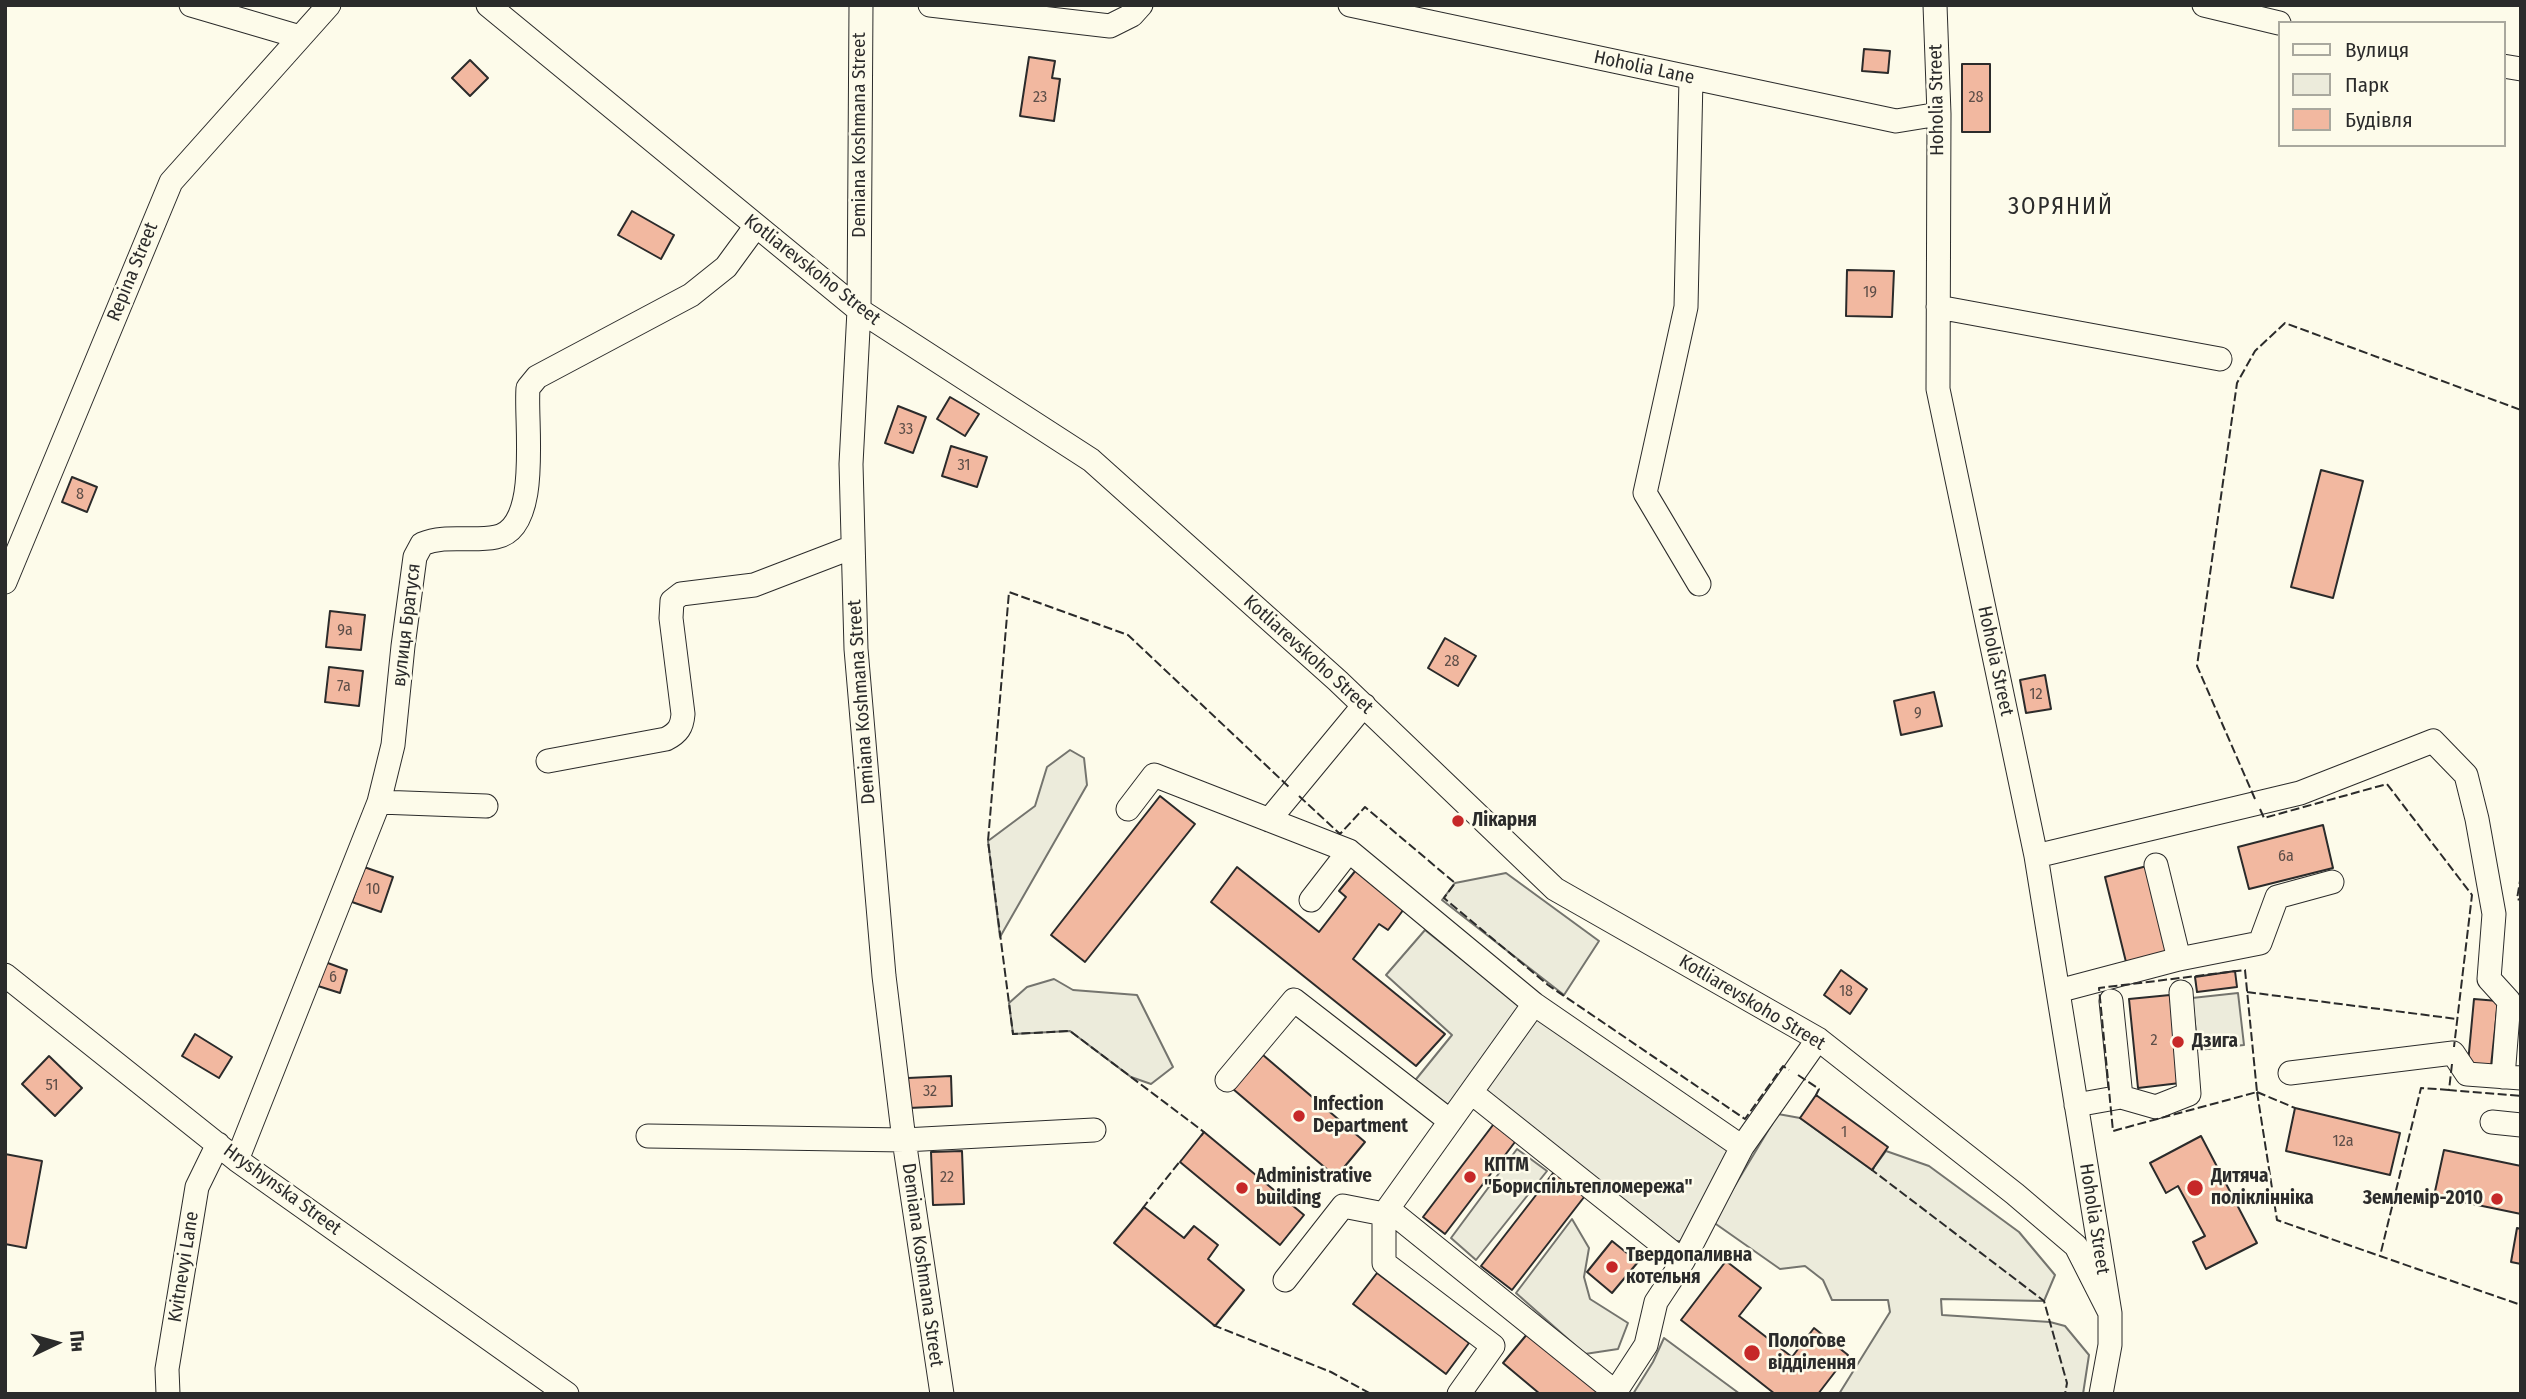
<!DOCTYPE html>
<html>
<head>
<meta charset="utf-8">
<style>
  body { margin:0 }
  #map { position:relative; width:2526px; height:1399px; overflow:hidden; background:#fdfbea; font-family:"Fira Sans Condensed",sans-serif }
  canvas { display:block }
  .frame { position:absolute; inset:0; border:7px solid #2b2b2b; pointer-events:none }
  .legend { position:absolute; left:2278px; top:21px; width:228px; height:126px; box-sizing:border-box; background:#fdfbea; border:2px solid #a9a89e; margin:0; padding:9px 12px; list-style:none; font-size:21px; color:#2b2b2b }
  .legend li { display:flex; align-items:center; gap:14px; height:35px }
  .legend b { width:35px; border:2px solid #a9a89e }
  .north { position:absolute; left:21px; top:1308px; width:70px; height:70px; -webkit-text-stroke:5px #fdfbea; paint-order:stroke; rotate:85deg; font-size:19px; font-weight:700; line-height:28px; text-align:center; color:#2b2b2b }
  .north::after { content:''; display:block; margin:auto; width:24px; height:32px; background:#2b2b2b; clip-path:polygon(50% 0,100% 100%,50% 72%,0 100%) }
</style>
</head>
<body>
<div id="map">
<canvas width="2526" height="1399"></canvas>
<div class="frame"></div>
<ul class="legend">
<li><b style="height:9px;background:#fdfbea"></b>Вулиця</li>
<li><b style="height:19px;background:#ecebdb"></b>Парк</li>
<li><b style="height:19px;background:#f2b8a0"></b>Будівля</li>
</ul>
<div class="north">Пн</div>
</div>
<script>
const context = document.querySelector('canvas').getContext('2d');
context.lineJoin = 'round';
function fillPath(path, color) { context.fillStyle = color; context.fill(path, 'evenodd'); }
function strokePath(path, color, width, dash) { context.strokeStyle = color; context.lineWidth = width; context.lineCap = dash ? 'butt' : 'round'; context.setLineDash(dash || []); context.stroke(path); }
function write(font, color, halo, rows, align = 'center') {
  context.font = font + ' "Fira Sans Condensed",sans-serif'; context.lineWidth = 5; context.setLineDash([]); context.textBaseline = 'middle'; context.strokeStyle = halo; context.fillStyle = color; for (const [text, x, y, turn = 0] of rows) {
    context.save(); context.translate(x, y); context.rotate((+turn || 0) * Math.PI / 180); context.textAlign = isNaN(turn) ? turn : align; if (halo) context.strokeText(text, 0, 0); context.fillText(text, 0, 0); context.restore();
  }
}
const green = new Path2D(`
  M1070 750 1084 758 1087 785 1000 937 988 841 1035 806 1047 767Z
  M1506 873 1599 941 1564 995 1442 900 1455 883Z
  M1425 930 1521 1006 1446 1109 1413 1083 1452 1035 1386 975Z
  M1054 979 1073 990 1137 995 1173 1067 1151 1084 1131 1077 1070 1031 1013 1034 1009 1003 1027 987Z
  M2238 993 2244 1045 2198 1050 2192 998Z
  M1537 1016 1733 1150 1683 1241H1670L1483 1092Z
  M1778 1114 1800 1118 1872 1170 1886 1151 1929 1166 2019 1232 2055 1275 2044 1301 1941 1299 1942 1315 2050 1322 2065 1326 2089 1355 2083 1394H1839L1890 1312 1888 1300H1832L1823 1280 1805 1266 1780 1269 1713 1222Z
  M1517 1149 1547 1171 1476 1260 1451 1238Z
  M1572 1219 1589 1248 1584 1277 1590 1299 1628 1323 1618 1349 1585 1354 1516 1293Z
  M1664 1338 1740 1394H1633L1653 1362Z`);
fillPath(green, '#ecebdb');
strokePath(green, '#74746e', 2);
const building = new Path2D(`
  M1864 49 1890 51 1888 73 1862 71Z
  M1029 57 1055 61 1052 78 1060 79 1054 121 1020 116Z
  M470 60 488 78 470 96 452 78Z
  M1962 64H1990V132H1962Z
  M632 211 674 235 661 259 618 235Z
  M1847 270 1894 271 1892 317 1846 316Z
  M950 397 979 414 965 436 937 419Z
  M898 406 926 417 913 453 885 443Z
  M951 446 987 457 977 487 942 476Z
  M2321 470 2363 481 2333 598 2291 587Z
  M72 477 97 487 87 512 62 502Z
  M330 611 365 615 361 650 326 647Z
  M1445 638 1476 656 1458 686 1428 668Z
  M329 667 363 671 359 706 325 702Z
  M2045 675 2051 709 2026 713 2020 680Z
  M1934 692 1942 726 1901 735 1894 701Z
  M1160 796 1195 824 1085 962 1051 935Z
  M2323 825 2333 868 2249 889 2238 847Z
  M2147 866 2168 951 2126 962 2105 877Z
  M364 867 393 877 381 912 352 902Z
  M1237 867 1319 932 1346 897 1339 891 1356 870 1404 909 1388 930 1379 924 1353 959 1445 1034 1416 1066 1211 902Z
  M325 962 347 970 340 993 318 986Z
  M1841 970 1867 989 1850 1014 1824 995Z
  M2235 971 2237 987 2197 992 2195 977Z
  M2170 995 2180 1083 2138 1088 2129 999Z
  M2474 999 2498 1001 2491 1066 2468 1063Z
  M195 1034 232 1057 219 1078 182 1056Z
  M1263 1055 1365 1142 1336 1177 1233 1089Z
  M49 1056 82 1088 55 1116 22 1084Z
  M951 1076 952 1106 909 1108 908 1078Z
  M1816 1095 1888 1147 1872 1170 1800 1118Z
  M2295 1108 2400 1133 2390 1175 2286 1151Z
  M1496 1121 1518 1138 1445 1234 1423 1217Z
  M1204 1132 1304 1215 1280 1245 1180 1162Z
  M2201 1136 2257 1243 2206 1269 2193 1242 2205 1236 2178 1186 2166 1193 2150 1163Z
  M2444 1150 2521 1166V1214L2434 1196Z
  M962 1151 964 1204 933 1205 931 1152Z
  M5 1154 42 1161 26 1248 5 1244Z
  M1557 1168 1588 1192 1512 1290 1481 1266Z
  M1144 1207 1184 1238 1194 1226 1218 1245 1208 1259 1244 1290 1215 1326 1114 1243Z
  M2517 1228 2521 1229V1264L2511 1262Z
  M1612 1241 1638 1262 1612 1293 1587 1272Z
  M1726 1261 1761 1288 1739 1316 1792 1357 1814 1328 1848 1355 1818 1394H1775L1681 1320Z
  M1377 1273 1469 1343 1446 1374 1353 1304Z
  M1528 1333 1598 1391 1595 1394H1540L1503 1363Z`);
fillPath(building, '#f2b8a0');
strokePath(building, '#2b2b2b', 2);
const minor = new Path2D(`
  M191 5 300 37
  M488 5 859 310 1091 460 1338 681 1555 889 1818 1039 2015 1194 2076 1246 2110 1313
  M861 5 859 310 851 464 856 649 884 976 904 1140 942 1394
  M930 5 1110 26 1132 15 1141 5
  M1350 5 1896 121 1939 114
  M1935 5 1939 114 1938 389 2036 856 2110 1313V1345L2101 1394
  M2204 5 2279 23
  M2503 66 2521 69
  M1691 78 1686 307 1645 493 1699 584
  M1938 307 2220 359
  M5 582 171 182 329 5
  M548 761 666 739C678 733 682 727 683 714L671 618 672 601 681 594 754 585 853 547
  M379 802 486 806
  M1128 809 1154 775 1349 851
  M1269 820 1364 705
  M2036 856 2300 793 2433 741 2466 775 2477 819 2494 914 2489 979 2509 1001 2503 1077
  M2156 865 2179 959
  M1311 900 1349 851 1534 1004 1742 1147
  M5 975 237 1160 567 1394
  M2058 991 2179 959 2260 943 2277 897 2332 882
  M2111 1001 2121 1097
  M2290 1073 2453 1053 2467 1074 2521 1078
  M1227 1080 1294 1000 1450 1121
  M1472 1093 1683 1261
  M2076 1105 2121 1097 2156 1107 2189 1094 2181 992
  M2492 1122 2521 1125
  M648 1136 904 1140 1094 1130
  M237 1160 379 802 393 745 403 646 415 557 422 544C446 534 471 542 496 537 542 528 525 423 528 388L537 377 691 295 726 267 756 226
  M1388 1209 1615 1392
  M1384 1214V1263L1493 1346 1459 1394
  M1285 1280 1343 1206 1384 1214 1534 1004
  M168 1394 167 1369 197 1187 218 1144
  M1614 1394 1646 1345 1656 1302 1683 1261 1742 1147 1818 1039`);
strokePath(minor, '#2b2b2b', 25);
strokePath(minor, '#fdfbea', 23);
strokePath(new Path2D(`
  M1299 796 1340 834 1365 807 1455 883 1444 898 1548 985 1745 1119 1783 1066 1789 1070
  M2255 799 2197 666 2237 383 2255 351 2285 323 2521 410
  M2260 809 2264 818 2387 784 2472 895 2454 1047
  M2521 875 2517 899 2521 900
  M2245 970 2257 1092 2113 1131 2099 988Z
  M2247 992 2457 1019
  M2452 1064 2449 1090 2521 1096
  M1798 1075 1819 1089 1816 1095 1818 1097
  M2449 1090 2421 1088 2380 1256 2521 1305
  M2257 1092 2277 1220 2380 1256
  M2257 1092 2295 1108
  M1201 1136 1204 1132 1070 1031 1013 1034 988 841 1009 592 1128 635 1289 787
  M1874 1168 1872 1170 2044 1301 2067 1383 2065 1394
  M1142 1209 1181 1160
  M1213 1325 1331 1372 1371 1394`), '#2b2b2b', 2, [9, 3.5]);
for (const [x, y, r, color] of [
  [1458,821,7,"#c62828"],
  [2178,1042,7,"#c62828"],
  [1299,1116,7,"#c62828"],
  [1470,1177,7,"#c62828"],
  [1242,1188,7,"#c62828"],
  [2195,1188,9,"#c62828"],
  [2497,1199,7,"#c62828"],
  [1612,1267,7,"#c62828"],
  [1752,1353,9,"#c62828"]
]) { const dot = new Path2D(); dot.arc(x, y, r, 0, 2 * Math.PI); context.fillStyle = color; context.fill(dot); strokePath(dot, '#fdfbea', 2.5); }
write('16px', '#5d4e48', null, [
  ["23",1040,98],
  ["28",1976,98],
  ["19",1870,293],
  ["33",906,430],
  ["31",964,466],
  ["8",80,495],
  ["9а",345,631],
  ["28",1452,662],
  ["7а",344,687],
  ["12",2036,695],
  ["9",1918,714],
  ["6а",2286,857],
  ["10",373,890],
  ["6",333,978],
  ["18",1846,992],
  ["2",2154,1041],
  ["51",52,1086],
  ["32",930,1092],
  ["1",1844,1133],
  ["12а",2343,1142],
  ["22",947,1178]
]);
write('19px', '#2b2b2b', '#fdfbea', [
  ["Hoholia Lane",1644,68,12],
  ["Hoholia Street",1937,100,-91],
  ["Demiana Koshmana Street",860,135,-90],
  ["Kotliarevskoho Street",812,270,38],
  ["Repina Street",133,272,-68],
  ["вулиця Братуся",407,625,-83],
  ["Kotliarevskoho Street",1308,655,42],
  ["Hoholia Street",1995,661,78],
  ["Demiana Koshmana Street",862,702,-94],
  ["Kotliarevskoho Street",1752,1003,31],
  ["Hryshynska Street",282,1190,36],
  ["Hoholia Street",2094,1219,81],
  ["Demiana Koshmana Street",922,1265,82],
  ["Kvitnevyi Lane",184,1267,-81]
]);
write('bold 19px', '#2b2b2b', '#fdfbea', [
  ["Лікарня",1472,821],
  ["Дзига",2192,1042],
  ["Infection",1313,1105],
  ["Department",1313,1127],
  ["КПТМ",1484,1166],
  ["\"Бориспільтепломережа\"",1484,1188],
  ["Administrative",1256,1177],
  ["building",1256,1199],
  ["Дитяча",2211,1177],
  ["поліклінніка",2211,1199],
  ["Землемір-2010",2483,1199,"right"],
  ["Твердопаливна",1626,1256],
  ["котельня",1626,1278],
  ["Пологове",1768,1342],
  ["відділення",1768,1364]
], 'left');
context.letterSpacing = '2px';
write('23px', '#2b2b2b', '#fdfbea', [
  ["ЗОРЯНИЙ",2061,208]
]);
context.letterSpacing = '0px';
</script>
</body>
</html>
